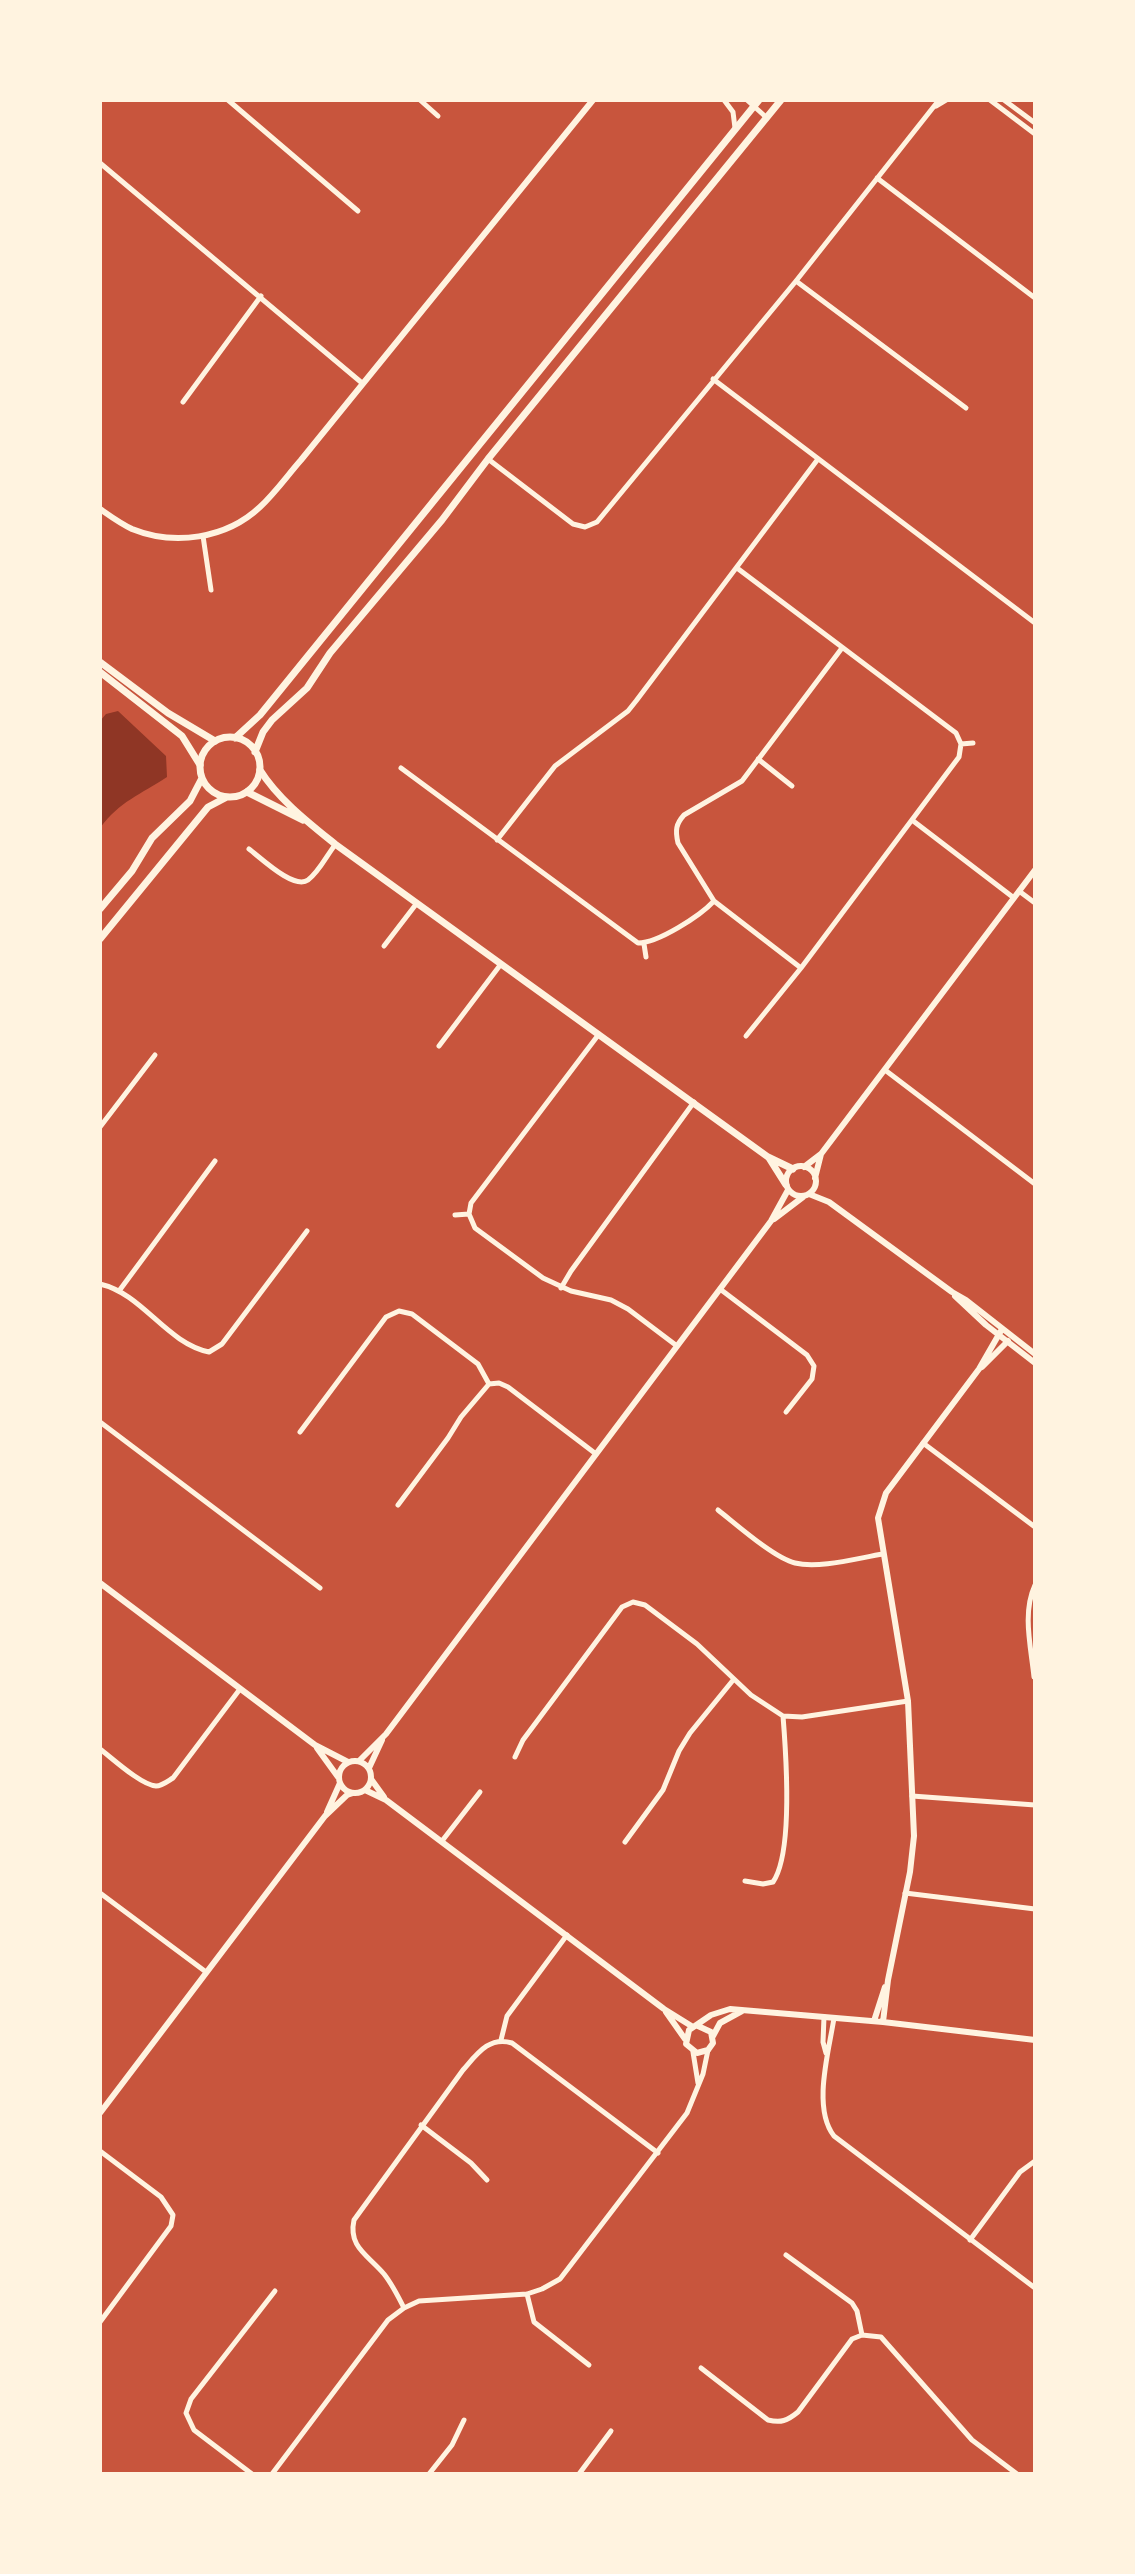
<!DOCTYPE html>
<html>
<head>
<meta charset="utf-8">
<style>
  body { margin:0 }
  #map { position:relative; width:1135px; height:2574px; overflow:hidden; background:#c8553d; font-family:Arial,sans-serif }
  canvas { display:block }
  .frame { position:absolute; inset:0; border:102px solid #fff3e0; pointer-events:none }
</style>
</head>
<body>
<div id="map">
<canvas width="1135" height="2574"></canvas>
<div class="frame"></div>
</div>
<script>
const context = document.querySelector('canvas').getContext('2d');
context.lineJoin = 'round';
function fillPath(path, color) { context.fillStyle = color; context.fill(path, 'evenodd'); }
function strokePath(path, color, width, dash) { context.strokeStyle = color; context.lineWidth = width; context.lineCap = dash ? 'butt' : 'round'; context.setLineDash(dash || []); context.stroke(path); }
fillPath(new Path2D(`
  M118 711 166 756 167 777C140 795 120 801 100 828V721L106 714Z`), '#8f3625');
strokePath(new Path2D(`
  M228 100 358 211
  M420 100 438 116
  M724 100 733 112 735 128
  M747 100 767 118
  M990 100 1035 134
  M1004 100 1035 123
  M936 106 946 100
  M100 163 362 383
  M877 178 1035 298
  M796 281 966 408
  M713 379 1035 623
  M183 402 261 296
  M488 459 573 524 585 527 597 522 796 281 939 100
  M203 536 211 590
  M737 568 956 733 961 744 959 757 801 968 746 1036
  M961 744 973 743
  M758 759 792 786
  M401 768 638 943C658 943 700 916 714 901
  M912 820 1014 898
  M497 840 555 766 628 711 636 701 818 459
  M249 849C261 858 294 890 308 880 319 872 327 855 335 845
  M1019 891 1035 903
  M644 944 646 957
  M384 946 417 903
  M801 968 714 901 678 843C675 830 676 824 684 815L742 781 842 648
  M599 1034 471 1203 469 1214 475 1228 543 1278 571 1291 611 1300 628 1309 677 1346
  M439 1046 501 964
  M885 1070 1035 1184
  M100 1127 155 1055
  M455 1215 469 1214
  M100 1284C143 1294 166 1343 209 1352L222 1344 307 1231
  M561 1288 571 1271 694 1102
  M720 1289 807 1355 814 1366 812 1379 786 1412
  M119 1291 215 1161
  M100 1422 320 1588
  M300 1432 386 1317 399 1311 412 1314 478 1364 489 1384 499 1383 508 1387 596 1454
  M923 1443 1035 1527
  M398 1505 448 1438 461 1417 489 1384
  M718 1510C736 1524 774 1558 795 1563 819 1569 858 1558 883 1554
  M1034 1677C1031 1647 1022 1613 1035 1585
  M100 1749C112 1758 141 1785 156 1786 162 1786 168 1781 173 1778L240 1689
  M515 1757 523 1740 622 1607 633 1602 645 1605 697 1644 751 1695 783 1716 802 1717 908 1701
  M912 1796 1035 1805
  M442 1841 480 1792
  M625 1842 663 1790 679 1751 690 1733 734 1679
  M745 1881 763 1884 773 1882C793 1853 786 1753 783 1716
  M100 1893 206 1972
  M905 1893 1035 1909
  M824 2017 823 2042 826 2053
  M834 2018C829 2051 812 2108 834 2136L1035 2288
  M501 2040 507 2016 567 1935
  M693 2052 698 2083
  M421 2125 471 2163 487 2180
  M100 2151 161 2197 173 2215 171 2226 100 2322
  M970 2240 1020 2172 1035 2161
  M786 2255 852 2303 857 2311 862 2335
  M527 2294 534 2322 589 2365
  M404 2308C398 2296 392 2284 384 2274 368 2255 348 2247 354 2220L463 2070C477 2054 489 2036 512 2043L658 2153
  M701 2368 768 2420C781 2423 787 2421 798 2412L852 2339 862 2335 881 2337 972 2440 1017 2474
  M252 2474 194 2430 186 2413 191 2399 275 2291
  M272 2474 388 2320 404 2308 419 2301 527 2294 542 2289 560 2279 687 2113 703 2074 708 2050
  M429 2474 452 2445 464 2420
  M579 2474 611 2431`), '#fff3e0', 5);
strokePath(new Path2D(`
  M100 509C110 516 121 524 132 529 174 546 226 539 260 507 275 493 287 476 301 460L593 100
  M786 1181a15 15 0 1 1 30 0a15 15 0 1 1-30 0Z
  M804 1167 821 1154 1035 870
  M815 1178 821 1154
  M809 1194 829 1202 952 1292 966 1300 1035 1354
  M774 1219 803 1197
  M955 1296 986 1325 1035 1363
  M982 1367 1008 1341
  M100 1583 315 1745 348 1762
  M317 1748 338 1777
  M339 1777a16 16 0 1 1 32 0a16 16 0 1 1-32 0Z
  M359 1761 386 1734 771 1221 788 1190
  M369 1768 382 1740
  M371 1779 384 1797
  M365 1790 386 1800 664 2009 693 2027
  M327 1812 340 1783
  M666 2012 685 2039
  M874 2021 885 1987
  M883 2022 888 1980 910 1872 914 1836 908 1701 878 1518 886 1493 979 1369 1002 1329
  M698 2026 711 2032 713 2043 708 2050 697 2053 686 2044 689 2030 711 2015 730 2009 883 2022 1035 2040
  M713 2036 720 2023 742 2011
  M100 2113 325 1816 347 1795 353 1793`), '#fff3e0', 6);
strokePath(new Path2D(`
  M100 662 168 713 215 741
  M100 672 182 736 200 765
  M260 770C278 799 309 823 335 844L768 1157 793 1169
  M247 792 303 820
  M769 1158 786 1185`), '#fff3e0', 7);
strokePath(new Path2D(`
  M200 767a30 30 0 1 1 60 0a30 30 0 1 1-60 0Z
  M235 738 260 715 759 100
  M255 752 263 732 272 720 307 688 330 653 442 520 488 459 781 100
  M100 909 132 871 152 838 190 801 202 778
  M100 939 208 807 227 797`), '#fff3e0', 7);
</script>
</body>
</html>
